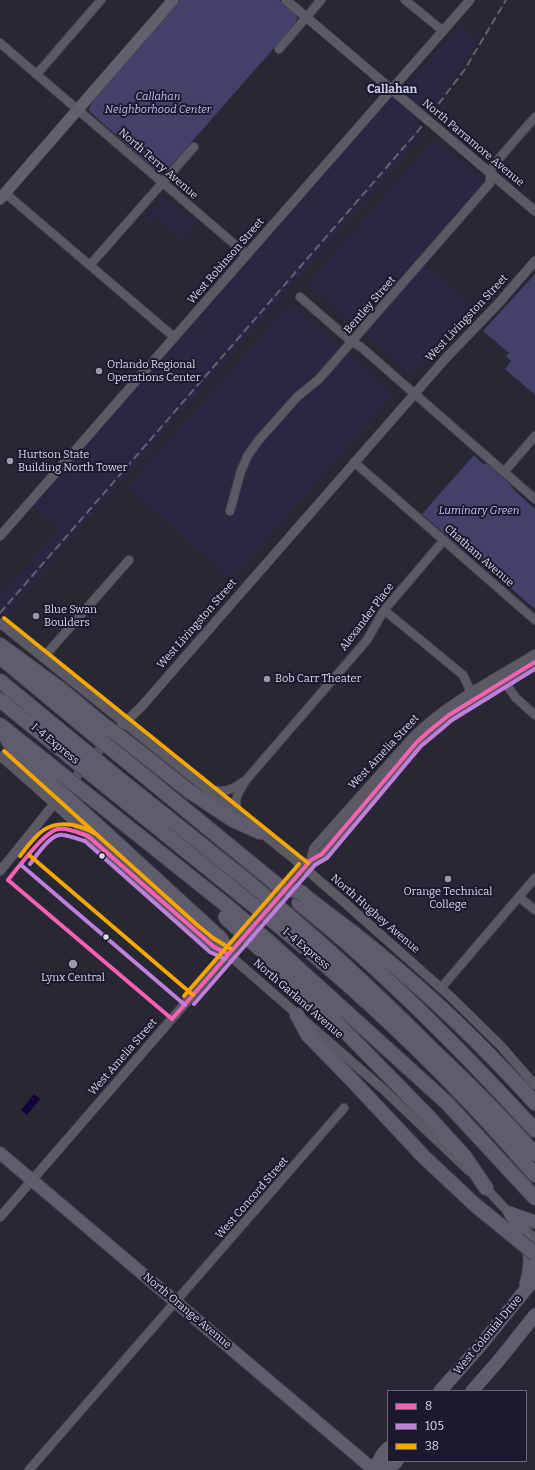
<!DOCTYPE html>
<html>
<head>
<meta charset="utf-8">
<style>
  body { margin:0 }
  #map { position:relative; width:535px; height:1470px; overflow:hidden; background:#282734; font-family:Bitter,serif }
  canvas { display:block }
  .legend { position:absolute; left:387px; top:1390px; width:140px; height:72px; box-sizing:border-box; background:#1b192e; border:1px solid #676578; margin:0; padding:5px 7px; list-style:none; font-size:12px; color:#d8d8e7 }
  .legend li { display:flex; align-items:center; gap:8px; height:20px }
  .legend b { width:20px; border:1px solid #676578 }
</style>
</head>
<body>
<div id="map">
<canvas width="535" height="1470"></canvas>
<ul class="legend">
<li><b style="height:5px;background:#f860b3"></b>8</li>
<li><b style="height:5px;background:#c07fdc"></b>105</li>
<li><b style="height:5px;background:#f7a600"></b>38</li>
</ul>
</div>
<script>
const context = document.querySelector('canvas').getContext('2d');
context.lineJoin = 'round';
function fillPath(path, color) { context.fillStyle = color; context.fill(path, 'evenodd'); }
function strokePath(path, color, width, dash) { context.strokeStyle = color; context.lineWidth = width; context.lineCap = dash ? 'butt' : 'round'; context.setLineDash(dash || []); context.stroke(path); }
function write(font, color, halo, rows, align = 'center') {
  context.font = font + ' Bitter,serif'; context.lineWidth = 4; context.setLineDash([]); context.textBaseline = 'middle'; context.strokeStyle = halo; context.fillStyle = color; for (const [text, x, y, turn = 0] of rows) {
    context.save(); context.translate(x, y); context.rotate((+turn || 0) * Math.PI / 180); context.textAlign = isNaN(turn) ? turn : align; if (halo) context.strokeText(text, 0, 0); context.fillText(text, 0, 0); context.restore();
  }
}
fillPath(new Path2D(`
  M459 26 477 42 442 98 416 123 425 131 349 220 86 521 5 616 0 612V597L60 530 30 502 393 91 399 95Z
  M435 140 491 188 424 264 476 308 446 338 412 375 308 284Z
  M164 197 196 223 182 239 156 216 150 223 145 219Z
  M291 304 393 394 232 579 128 487Z`), '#292741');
fillPath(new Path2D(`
  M180 0H279L296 14 297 18 295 24 167 170 160 172 157 171 90 112 89 109 93 100Z
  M535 274V395L505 369 511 361 506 356 509 353 483 331Z
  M474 455 483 464H488L511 485 513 489 535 509V609L469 552H466L422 514Z`), '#43406a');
fillPath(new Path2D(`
  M34 1094 40 1099 27 1115 21 1110Z`), '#14043b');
const minor = new Path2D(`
  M405 0 443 31
  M0 43 247 255
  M279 49 321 0
  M37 74 101 0
  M5 193 174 337
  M90 265 194 147
  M300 297 352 342 361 347 535 499
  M354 462 535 620
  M504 472 535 436
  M230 511 241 471 248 455 258 441 297 397 319 379 490 183V172L496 162 535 117
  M384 610 463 675 471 692
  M43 658 129 560
  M504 681 516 698 535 715
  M208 789C222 793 231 791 243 782
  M238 814C233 798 238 794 246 780L367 640 384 610 444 540
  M519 897 535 910
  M441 988 535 878
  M29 1470 344 1108`);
const tertiary = new Path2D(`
  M286 0 535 211
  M0 536 470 0
  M0 623 293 858 345 903 451 997 500 1045 535 1085
  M0 756C55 802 105 852 159 899 181 918 202 941 228 954L383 1089 469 1171
  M311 860 314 848 413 737C448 702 493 680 535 654
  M0 871C46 815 89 756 142 706L445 359 497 305 535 261
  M482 1184 513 1217
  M0 1217 293 879 311 860 322 854 417 742 428 732 449 715 535 662
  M522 1226 535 1239`);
const secondary = new Path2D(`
  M0 199 173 0`);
const primary = new Path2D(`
  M0 1153 374 1470`);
const trunk = new Path2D(`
  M510 1213C528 1237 535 1254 526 1284
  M510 1213 535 1222
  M440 1391 480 1346 535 1278
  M472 1391 500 1359 535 1315
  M374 1470 382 1455 388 1448
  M374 1470 393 1465 397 1461`);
const motorway = new Path2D(`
  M0 645 63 691 100 722
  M0 657 93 734
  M0 681 79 746
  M0 700 69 756
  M0 725 59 772
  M3 732 14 750 49 782
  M131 745 189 791 233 820 260 832
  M125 760 281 888
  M117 777 251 884
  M107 787 242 896
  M88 795 231 909
  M77 807 221 939 228 954
  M305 896C329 915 354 932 377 952 434 998 486 1049 535 1103
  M299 903C384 971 462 1051 535 1130
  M288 915C338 957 385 1002 431 1048 467 1082 503 1117 535 1154
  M279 926C371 1001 458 1085 535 1175
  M267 940 447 1103 535 1198
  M260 949 328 1014 429 1117 465 1157 486 1188
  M297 1015 308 1035 349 1077 424 1157 474 1204 517 1239`);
strokePath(minor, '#454550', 10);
strokePath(tertiary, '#454550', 10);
strokePath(secondary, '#454550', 12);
strokePath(primary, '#454550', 14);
strokePath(trunk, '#454550', 14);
strokePath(motorway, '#454550', 16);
strokePath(minor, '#5a5964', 8);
strokePath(tertiary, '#5a5964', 9);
strokePath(secondary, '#61606d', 11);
strokePath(primary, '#5f5e6c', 12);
strokePath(trunk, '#5e5e6c', 13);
strokePath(motorway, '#5e5d6d', 14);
strokePath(new Path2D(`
  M0 613 418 131 465 69 506 0`), '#64636d', 2, [8, 4]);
const motorwayBridge = new Path2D(`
  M100 722 131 745
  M93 734 125 760
  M79 746 117 777
  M69 756 107 787
  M59 772 88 795
  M49 782 77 807
  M251 884 288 915
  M281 888 301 892 305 896
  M242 896 279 926
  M231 909 267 940
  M225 917 260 949
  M517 1239 535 1254`);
strokePath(motorwayBridge, '#454550', 16, []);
strokePath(motorwayBridge, '#5e5d6d', 14);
strokePath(new Path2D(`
  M8 880C18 868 44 832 58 829 67 827 79 833 88 836L214 947 228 954
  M8 880 172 1019
  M172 1019 311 860 322 854 417 742 428 732 449 715 535 662`), '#f860b3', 4);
strokePath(new Path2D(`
  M30 864C37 855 51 833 63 835 70 836 78 839 85 841L210 952 225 959
  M21 865 185 1005
  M194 1004 315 865 327 858 421 746 432 737 452 720 535 669`), '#c07fdc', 4);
strokePath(new Path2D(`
  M4 618 308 863
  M4 751 196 924 213 938 231 949
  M29 855 193 995
  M20 856C35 837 45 820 73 825 81 827 89 829 96 834
  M184 996 299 864`), '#f7a600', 4);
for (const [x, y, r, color] of [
  [99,371,4,"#9a9aa8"],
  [10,461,4,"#9a9aa8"],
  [36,616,4,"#9a9aa8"],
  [267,679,4,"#9a9aa8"],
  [102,856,3.5,"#d8d8e7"],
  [448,879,4,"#9a9aa8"],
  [106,937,3.5,"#d8d8e7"],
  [73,964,5,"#9a9aa8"]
]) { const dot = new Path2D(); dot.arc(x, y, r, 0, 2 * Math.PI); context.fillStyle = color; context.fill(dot); strokePath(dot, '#1b192e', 1.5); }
write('italic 11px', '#c0bef8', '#1b192e', [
  ["Callahan",158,97],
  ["Neighborhood Center",158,110],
  ["Luminary Green",479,511]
]);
write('11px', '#d8d8e7', '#1b192e', [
  ["North Parramore Avenue",473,143,40],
  ["North Terry Avenue",158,164,41],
  ["West Robinson Street",226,261,-49],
  ["Bentley Street",370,305,-49],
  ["West Livingston Street",467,318,-47],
  ["Chatham Avenue",479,556,41],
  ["Alexander Place",367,617,-53],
  ["West Livingston Street",197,624,-49],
  ["I-4 Express",55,744,39],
  ["West Amelia Street",384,752,-47],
  ["North Hughey Avenue",375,914,41],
  ["I-4 Express",306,949,40],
  ["North Garland Avenue",298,999,41],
  ["West Amelia Street",123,1057,-49],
  ["West Concord Street",252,1198,-49],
  ["North Orange Avenue",187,1311,40],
  ["West Colonial Drive",488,1335,-50]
]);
write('11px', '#d8d8e7', '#1b192e', [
  ["Orlando Regional",107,365],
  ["Operations Center",107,378],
  ["Hurtson State",18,455],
  ["Building North Tower",18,468],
  ["Blue Swan",44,610],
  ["Boulders",44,623],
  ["Bob Carr Theater",275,679],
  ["Orange Technical",448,892,"center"],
  ["College",448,905,"center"],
  ["Lynx Central",73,978,"center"]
], 'left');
write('bold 12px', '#ccccea', '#1b192e', [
  ["Callahan",392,90]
]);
</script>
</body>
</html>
